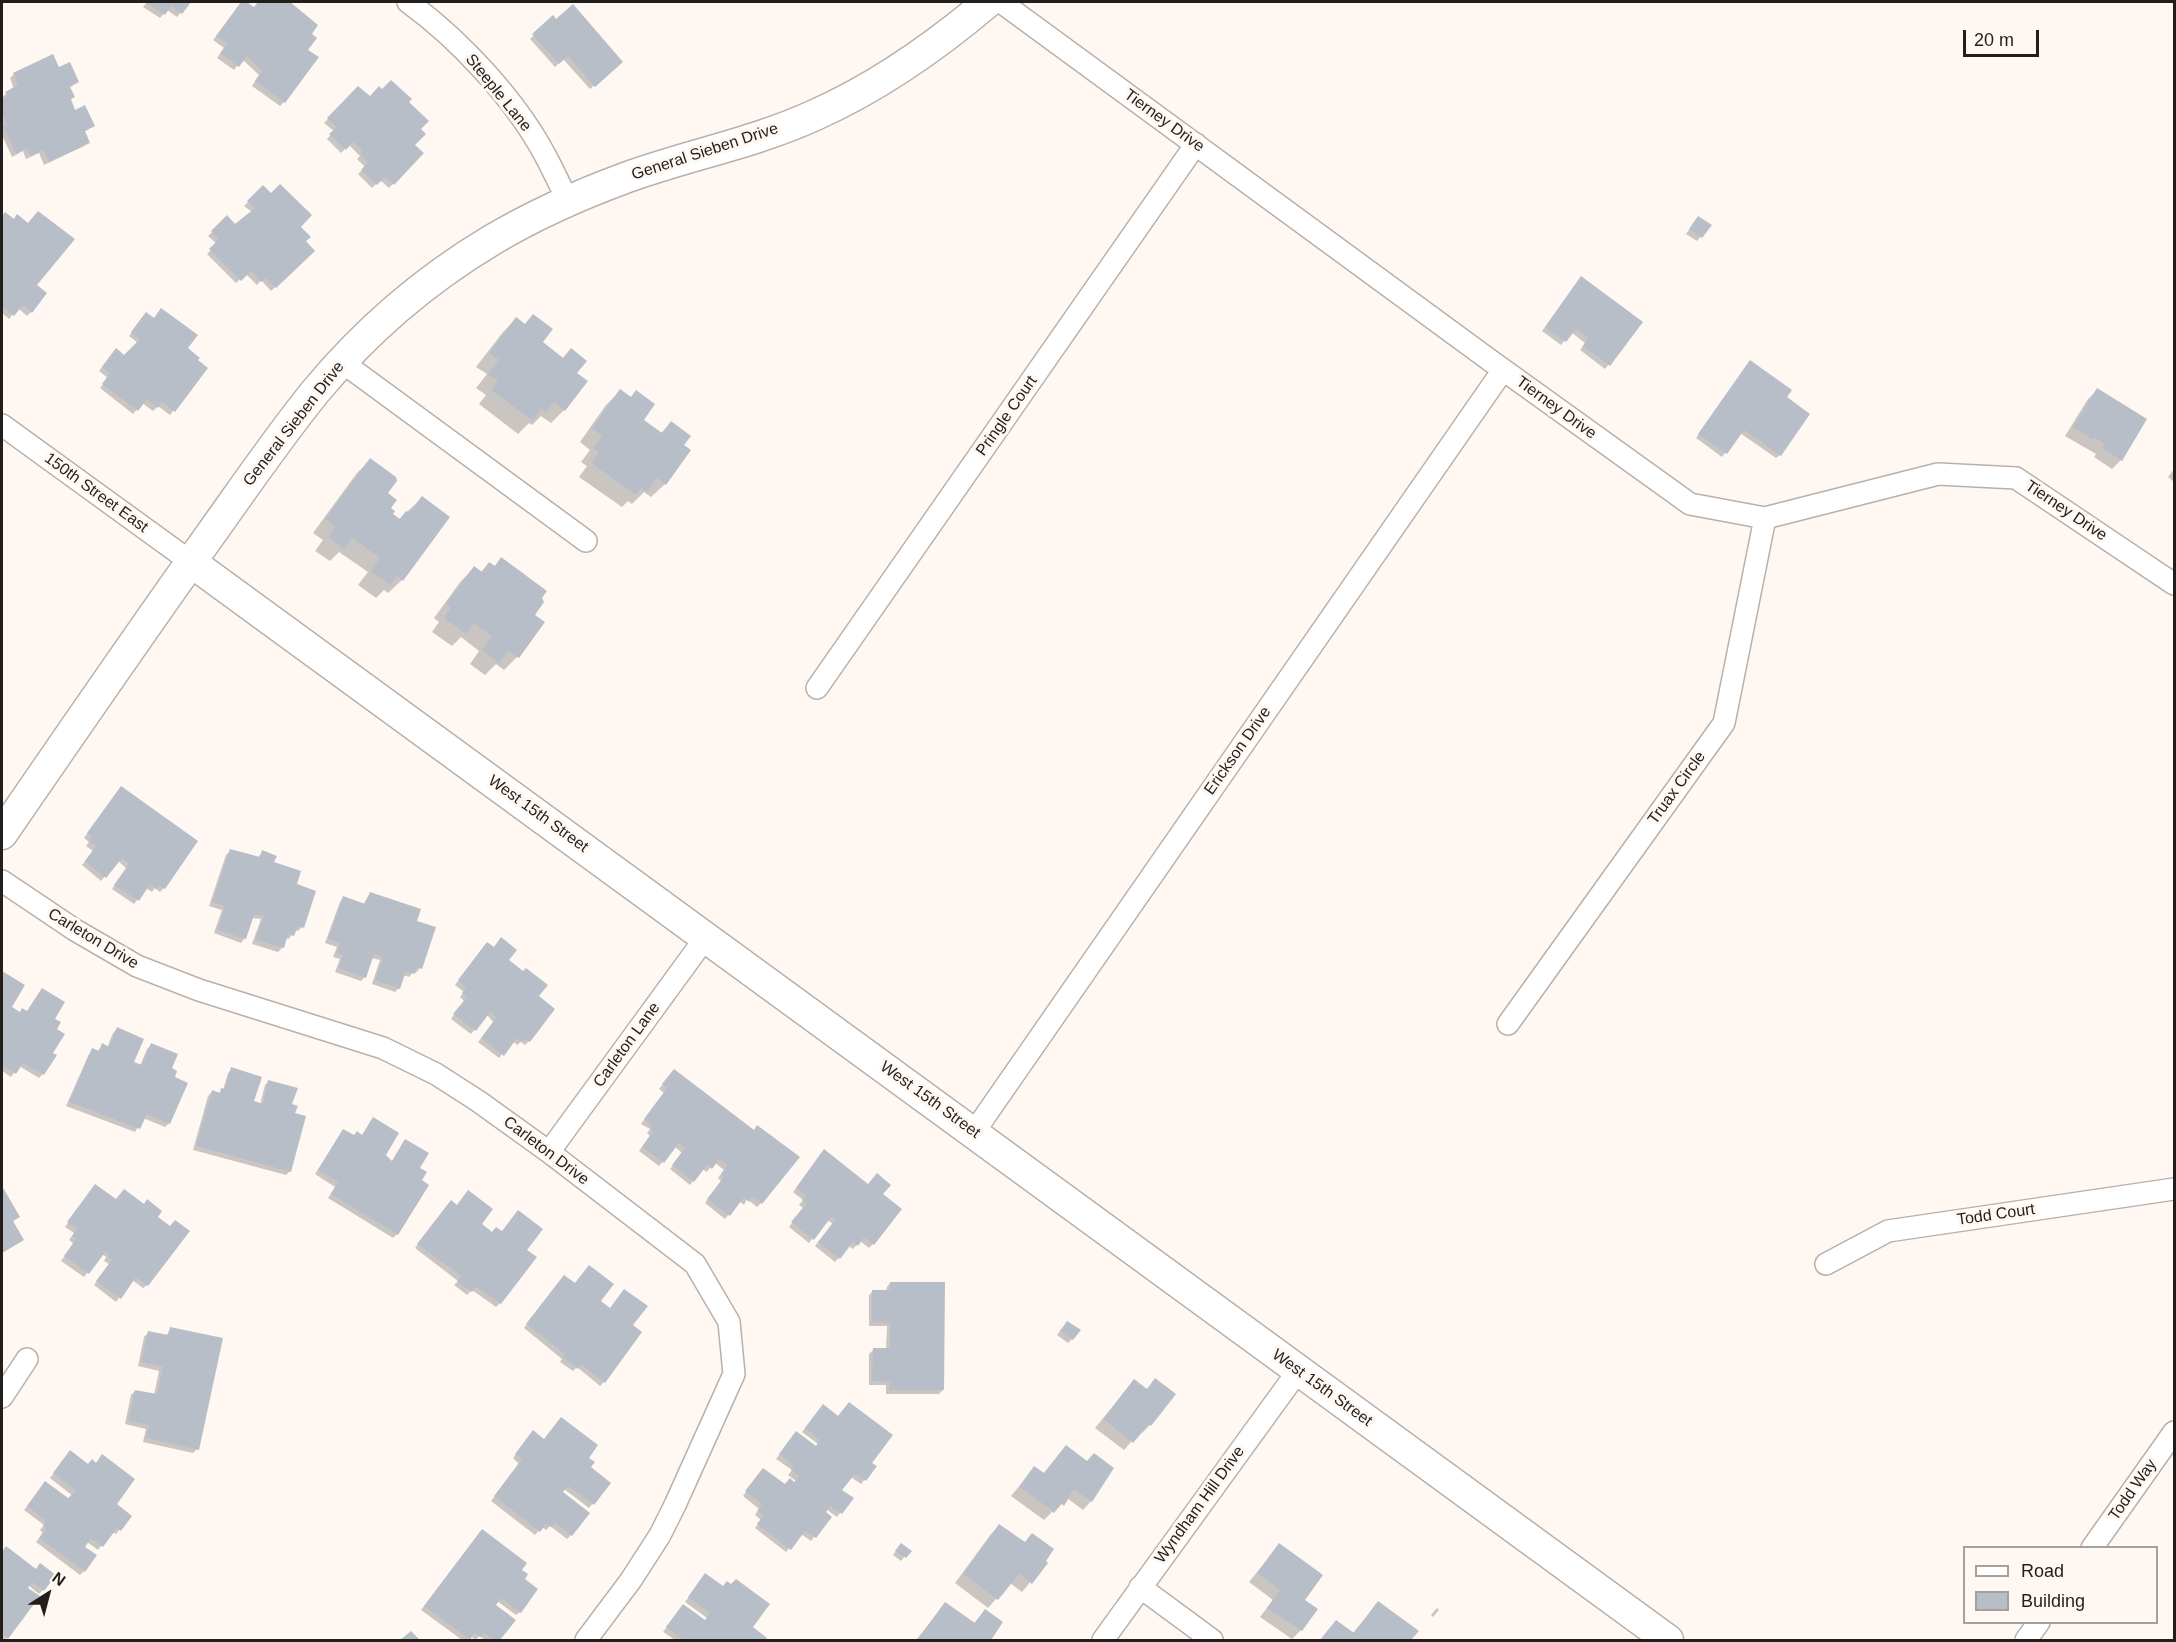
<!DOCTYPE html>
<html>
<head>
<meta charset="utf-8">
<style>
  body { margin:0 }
  #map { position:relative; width:2176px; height:1642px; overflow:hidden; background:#fef7f2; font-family:Arial,sans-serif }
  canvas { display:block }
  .frame { position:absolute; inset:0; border:3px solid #221e1b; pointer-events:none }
  .legend { position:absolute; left:1963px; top:1546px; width:195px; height:78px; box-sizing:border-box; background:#fef7f2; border:2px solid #a6a09c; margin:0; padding:8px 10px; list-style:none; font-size:18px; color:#221e1b }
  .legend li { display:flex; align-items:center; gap:12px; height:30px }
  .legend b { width:30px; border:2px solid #a6a09c }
  .north { position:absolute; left:18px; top:1564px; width:60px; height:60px; -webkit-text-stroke:4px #fef7f2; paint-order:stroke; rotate:36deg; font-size:16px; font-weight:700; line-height:24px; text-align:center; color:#221e1b }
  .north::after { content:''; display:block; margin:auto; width:21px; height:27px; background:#221e1b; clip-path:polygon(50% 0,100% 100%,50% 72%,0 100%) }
  .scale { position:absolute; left:1963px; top:30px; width:76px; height:27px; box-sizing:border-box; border:3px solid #221e1b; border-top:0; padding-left:8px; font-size:18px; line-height:21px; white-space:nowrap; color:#221e1b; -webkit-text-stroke:4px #fef7f2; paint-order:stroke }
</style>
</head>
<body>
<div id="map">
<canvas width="2176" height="1642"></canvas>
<div class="frame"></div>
<ul class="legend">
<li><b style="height:8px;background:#fff"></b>Road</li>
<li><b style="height:16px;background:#b8bec8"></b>Building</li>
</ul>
<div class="north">N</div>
<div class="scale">20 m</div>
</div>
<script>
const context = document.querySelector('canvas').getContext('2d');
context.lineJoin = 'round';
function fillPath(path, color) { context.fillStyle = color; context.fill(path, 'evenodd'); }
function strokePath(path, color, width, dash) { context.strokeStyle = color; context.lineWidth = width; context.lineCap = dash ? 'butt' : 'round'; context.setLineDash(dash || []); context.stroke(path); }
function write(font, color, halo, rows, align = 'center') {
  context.font = font + ' Arial,sans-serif'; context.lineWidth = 6; context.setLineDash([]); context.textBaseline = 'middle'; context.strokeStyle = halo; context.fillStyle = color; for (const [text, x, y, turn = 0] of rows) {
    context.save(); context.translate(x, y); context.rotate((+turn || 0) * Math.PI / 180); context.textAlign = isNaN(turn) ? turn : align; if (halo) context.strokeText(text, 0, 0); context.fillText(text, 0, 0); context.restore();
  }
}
fillPath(new Path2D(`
  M147 2H189L177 17 167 10 160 18 143 7Z
  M243 2 254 9 259 2H287L316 25 309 35 306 50 284 102 280 106 252 86 259 75 242 59 234 70 217 58 224 48 213 40Z
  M573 6 621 62 590 89 563 59 555 67 530 39 553 18 555 21Z
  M58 69 77 82 69 88 70 100 75 112 93 126 84 132 88 142 84 146 44 165 39 153 26 159 23 151 12 157 2 135 3 129 2 124V97L14 89 10 78 14 74Z
  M358 88 370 98 407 102 419 129 413 145 422 153 389 188 380 180 372 188 358 174 365 167 357 159 360 156 349 145 341 153 327 139 334 131 324 123Z
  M263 187 299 227 304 241 313 251 271 291 261 280 257 285 246 274 236 283 207 254 217 244 208 236 227 217 235 226 252 212 244 206Z
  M5 214 13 220 35 286 31 312 27 316 18 308 9 319 2 313V217Z
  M1695 221 1710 225 1697 241 1686 234Z
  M1578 282 1641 322 1605 369 1580 350 1585 343 1571 332 1561 345 1542 331Z
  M142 318 153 320 206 368 170 415 158 406 153 411 142 403 133 414 100 388 108 378 99 371 112 354 124 357 138 343 129 336Z
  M516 319 541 343 562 359 571 350 575 374 564 410 551 423 541 416 532 425 529 423 518 434 479 404 486 395 476 388 487 374 476 367 503 332Z
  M1746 366 1785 398 1780 455 1776 458 1740 433 1722 457 1696 438Z
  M2097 390 2121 460 2112 469 2094 457 2096 454 2065 436 2088 399Z
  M620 391 642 420 661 433 671 423 682 445 689 450 665 484 651 497 644 492 632 504 628 501 622 507 579 477 587 466 581 462 590 450 580 442 606 405Z
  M370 460 386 494 391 514 398 520 422 498 448 517 402 580 388 593 384 590 376 598 358 585 368 572 339 552 330 561 315 551 323 540 313 533 357 473Z
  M2174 469V482L2168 477Z
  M501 559 533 615 543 622 517 657 504 670 496 664 485 675 470 664 479 651 461 637 452 646 432 632 439 622 434 618 461 581 474 568 481 572 489 563 494 567Z
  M117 792 164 888 160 892 155 888 152 892 146 888 134 904 112 889 126 868 118 861 101 881 82 865 93 851 86 846 89 842 84 838Z
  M230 851 258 858 262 852 295 885 302 927 298 931 295 930 289 939 285 938 282 948 278 952 252 944 261 919 251 918 244 939 241 943 214 933 222 910 209 906 226 855Z
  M370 893 415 922 420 968 417 972 414 971 409 977 403 975 399 988 395 992 372 984 380 960 371 958 365 977 361 981 335 972 340 959 333 957 337 947 325 943 340 902 343 898 363 905Z
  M483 948 507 961 537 997 529 1041 525 1045 521 1042 517 1045 513 1041 499 1058 478 1042 494 1023 487 1015 471 1034 451 1019 464 1001 460 997 464 992 455 985Z
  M2 972 23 985 9 1008 19 1013H26L42 990 53 1019 55 1029 43 1074 39 1078 19 1066 11 1077 2 1071Z
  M117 1029 132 1062 140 1066 147 1049 151 1045 170 1069 169 1123 165 1127 143 1118 135 1132 66 1106 89 1054 93 1050 97 1052 102 1045 107 1048 113 1033Z
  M232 1069 252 1102 260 1105 265 1085 269 1081 291 1105 293 1114 290 1171 286 1175 193 1150 208 1096 212 1092 217 1094 223 1090 228 1073Z
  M670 1075 753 1131 757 1127 761 1203 757 1207 747 1199 744 1205 739 1201 725 1219 705 1203 721 1181 718 1178 724 1170 714 1162 707 1172 702 1169 690 1185 670 1169 682 1153 675 1147 659 1166 639 1151 650 1136 647 1133 650 1129 641 1124 664 1093 659 1089Z
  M373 1119 384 1155 391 1163 402 1145 418 1168 397 1234 393 1238 328 1198 335 1187 315 1174 343 1130 353 1136H362Z
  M820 1155 881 1195 873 1244 869 1248 860 1241 853 1249 849 1246 835 1262 815 1246 833 1224 827 1220 809 1243 789 1227 803 1208 799 1205 803 1200 793 1192Z
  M2 1189 18 1217 12 1222 18 1243 2 1253Z
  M91 1190 156 1217 147 1285 143 1288 132 1280 116 1302 94 1285 109 1264 104 1261 106 1257 102 1254 84 1277 61 1261 74 1244 69 1240 74 1233 65 1227Z
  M447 1206 480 1224 492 1233H501L525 1250 500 1303 496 1307 472 1290 467 1295 454 1285 458 1281 415 1248Z
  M560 1281 599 1302 631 1326 604 1382 600 1386 577 1367 573 1371 560 1362 562 1359 524 1328Z
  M890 1283 943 1390 939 1394H886V1385H869V1354L873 1350H886L887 1326H869V1295L873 1291H886L887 1287Z
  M1064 1326 1072 1339 1068 1343 1057 1335Z
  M171 1328 197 1449 193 1453 143 1442 146 1429 125 1424 131 1395 135 1391 154 1395 159 1371 138 1366 144 1337 148 1333 166 1336Z
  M1155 1380 1150 1425 1142 1433 1140 1432 1124 1450 1095 1428 1134 1381 1146 1390Z
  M819 1410 875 1466 861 1484 851 1477 840 1490 851 1499 837 1517 826 1509 824 1512 830 1517 814 1537 811 1541 801 1534 786 1552 755 1528 761 1520 755 1515 759 1509 743 1496 759 1474 784 1486 794 1483 796 1481 788 1475 792 1470 776 1459 792 1437 815 1448 818 1444 802 1432Z
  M529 1436 587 1458 588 1468 609 1483 589 1508 564 1489 561 1492 571 1535 567 1539 550 1526 546 1530 542 1527 535 1535 491 1501 519 1464 513 1458Z
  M1066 1447 1087 1462 1112 1469 1091 1501 1083 1510 1067 1498 1054 1513 1052 1512 1044 1520 1011 1496 1034 1468 1043 1474Z
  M66 1456 88 1466 96 1464 115 1505 130 1516 116 1534 112 1532 98 1550 87 1542 83 1547 84 1571 80 1575 36 1542 43 1533 40 1530 44 1525 24 1510 42 1487 68 1499 73 1496 50 1478Z
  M1000 1526 1046 1563 1022 1592 1010 1583 988 1608 955 1583 991 1534Z
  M478 1535 520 1570V1612L516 1615 497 1601 494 1605 514 1620 498 1640H485L479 1636 476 1640 470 1636 467 1640H462L421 1610Z
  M1279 1545 1303 1600 1301 1630 1292 1639 1260 1617 1273 1600 1249 1582Z
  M6 1548 43 1590 39 1594 28 1585 7 1638 2 1640V1553Z
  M897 1549 909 1551 901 1561 893 1555Z
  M702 1579 722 1588 731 1586 751 1628 765 1638 763 1640H675L663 1632 679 1610 704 1622 707 1618 685 1602Z
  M1378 1603 1417 1631 1409 1640H1320L1336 1622 1352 1634Z
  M945 1604 973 1624 985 1611 1001 1622 989 1640H916Z
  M1437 1608 1439 1610 1433 1617 1431 1615Z`), '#0003');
fillPath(new Path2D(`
  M145 2H191L182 14 171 6 165 15Z
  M241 2H247L254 7 258 2H290L318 25 312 34 317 38 308 50 319 57 285 103 255 81 262 71 247 56 239 67 220 53 227 44 216 36Z
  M573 4 623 62 595 87 568 56 559 64 532 34 553 15 556 19Z
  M53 54 59 67 70 62 79 82 70 87 75 97 71 99 75 110 85 105 95 126 85 131 90 143 49 162 43 150 31 156 27 148 16 154 3 127 7 125 2 113V99L7 96 5 92 18 85 13 73Z
  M391 80 412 99 409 102 429 121 421 129 426 134 415 145 424 153 394 185 385 177 377 185 361 170 368 162 360 154 363 151 353 142 346 150 329 134 337 127 327 118 358 86 370 96 379 86 382 89Z
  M280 184 312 215 301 227 311 237 306 241 315 251 276 288 266 278 261 282 251 271 241 281 209 249 219 239 211 231 227 215 235 224 255 208 247 201 263 185 271 193Z
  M38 211 75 239 37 285 47 293 32 313 23 305 14 316 2 306V216L5 212 14 219 17 214 28 223Z
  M1698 216 1712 225 1702 238 1689 229Z
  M1581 276 1643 322 1610 366 1583 346 1588 338 1576 329 1566 342 1545 327Z
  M161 308 198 335 188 348 200 358 198 360 208 368 175 412 162 402 158 408 147 399 138 411 102 384 110 373 102 367 116 348 124 355 140 339 131 332 146 312 154 318Z
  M533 314 553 329 543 342 563 358 571 348 587 361 577 373 588 381 565 411 554 402 546 413 541 409 533 421 491 390 498 381 488 374 499 360 489 353 516 317 525 324Z
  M1750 360 1792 390 1787 397 1810 414 1781 456 1744 430 1727 454 1698 434Z
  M2097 388 2147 419 2122 461 2102 448 2104 444 2094 438 2093 440 2073 427Z
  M620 389 631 397 636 390 655 404 644 420 662 433 671 421 691 436 684 445 691 450 666 485 657 478 647 492 641 488 636 495 591 463 599 452 593 448 602 436 592 428Z
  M370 458 396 477 397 481 388 493 397 500 391 508 395 511 393 514 400 519 406 511 409 513 422 496 450 517 403 581 397 576 390 585 370 571 380 558 352 538 344 549 328 537 335 526 325 519Z
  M501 557 547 591 542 598 544 602 535 615 545 622 519 658 508 651 499 663 482 650 492 637 474 623 466 634 444 618 451 608 446 604 474 566 482 572 489 562 495 566Z
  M121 786 198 841 165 889 159 885 156 889 150 884 139 901 114 885 129 864 122 858 106 878 85 861 96 846 89 841 92 837 87 833Z
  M230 849 260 857 262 850 277 856 274 862 301 871 297 884 316 891 304 928 298 926 294 936 288 934 284 948 255 940 264 915H254L246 939 217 930 225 906 212 902Z
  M370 892 421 909 417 921 436 927 422 969 417 967 415 974 406 971 400 989 375 980 383 957 374 954 366 978 338 968 343 955 336 953 340 943 328 939 343 896 365 904Z
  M501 937 517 950 509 960 523 971 526 968 548 985 539 996 555 1009 530 1042 525 1039 522 1042 517 1038 504 1056 481 1038 496 1018 491 1011 476 1031 453 1014 467 997 462 993 466 987 458 980 487 942 494 947Z
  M2 971 25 985 12 1007 20 1012 22 1008 27 1011 42 988 65 1002 55 1019 61 1022 57 1029 65 1034 53 1053 57 1055 44 1075 23 1063 16 1074 2 1065Z
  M117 1027 144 1039 134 1062 142 1065 151 1043 178 1054 172 1068 177 1071 175 1077 188 1083 170 1124 147 1114 140 1129 69 1102 92 1048 99 1051 102 1043 109 1047Z
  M231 1067 262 1077 254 1101 263 1104 268 1080 298 1088 292 1104 298 1106 295 1113 306 1116 291 1172 196 1146 212 1090 220 1093 221 1088 225 1089Z
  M674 1069 754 1130 757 1125 800 1157 762 1204 752 1196 749 1202 744 1197 730 1216 707 1199 724 1177 721 1174 727 1165 719 1159 712 1169 707 1165 694 1182 672 1165 685 1148 679 1143 664 1163 642 1147 653 1131 650 1128 652 1125 644 1119 667 1088 662 1084Z
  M373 1117 399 1133 386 1155 392 1161 405 1139 429 1153 420 1168 427 1172 422 1180 429 1185 398 1235 331 1194 338 1182 318 1170 343 1129 354 1135 357 1131 362 1135Z
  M824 1149 868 1184 877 1173 891 1185 883 1194 902 1209 874 1245 864 1237 858 1246 853 1242 840 1259 818 1242 835 1220 831 1217 814 1240 791 1222 806 1204 802 1200 806 1195 796 1188Z
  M95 1184 116 1199 124 1189 144 1204 147 1199 162 1211 158 1217 170 1226 175 1220 190 1231 148 1286 136 1277 121 1299 96 1281 112 1260 107 1256 109 1253 106 1251 89 1274 64 1256 76 1239 72 1236 77 1229 67 1222Z
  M2 1186 20 1217 13 1221 24 1240 2 1253Z
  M468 1190 493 1209 482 1224 492 1232 496 1227 502 1231 518 1210 543 1229 527 1250 537 1257 501 1304 476 1287 472 1292 457 1281 461 1276 417 1244 451 1200 457 1205Z
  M589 1265 614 1284 601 1301 610 1308 624 1289 648 1306 633 1325 642 1332 605 1383 581 1364 578 1369 563 1357 565 1354 526 1324 564 1275 575 1283Z
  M890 1282H945L944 1390H889L890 1382 872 1381 873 1348H890V1323L872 1322V1290H890Z
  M1067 1321 1081 1330 1073 1340 1060 1331Z
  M170 1327 223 1338 199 1450 146 1438 149 1425 128 1421 135 1390 157 1394 163 1367 141 1362 148 1331 168 1335Z
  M1155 1378 1176 1394 1151 1426 1149 1424 1133 1443 1103 1419 1134 1379 1147 1389Z
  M849 1402 893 1435 872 1463 877 1466 866 1481 855 1474 842 1490 854 1498 842 1514 830 1506 826 1512 832 1517 816 1538 805 1531 791 1550 757 1524 764 1515 757 1511 762 1504 745 1491 763 1468 785 1484 790 1478 794 1482 799 1476 791 1470 794 1466 779 1454 796 1431 816 1446 820 1440 805 1428 823 1404 838 1416Z
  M561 1417 598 1445 589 1458 595 1462 591 1467 611 1483 594 1505 568 1486 563 1492 590 1513 572 1536 555 1523 551 1527 546 1524 540 1532 494 1496 522 1459 515 1454 533 1430 544 1439Z
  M1066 1445 1087 1461 1094 1453 1114 1468 1092 1502 1074 1489 1064 1506 1061 1503 1054 1512 1019 1487 1034 1466 1044 1473Z
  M70 1450 88 1464 92 1459 96 1463 102 1454 135 1479 117 1504 132 1516 121 1531 117 1528 103 1547 91 1538 85 1547 97 1555 85 1572 39 1538 46 1528 43 1525 46 1521 27 1506 45 1481 68 1498 76 1491 53 1473Z
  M999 1524 1025 1542 1032 1533 1054 1549 1046 1561 1048 1563 1032 1584 1019 1574 998 1600 963 1574Z
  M482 1529 527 1563 522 1570 528 1574 525 1579 538 1589 521 1613 501 1598 496 1605 516 1620 500 1640H494L484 1633 480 1637 474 1633 470 1640 424 1606Z
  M901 1543 912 1551 906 1558 895 1551Z
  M1279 1543 1323 1575 1305 1600 1318 1609 1302 1631 1267 1608 1280 1590 1257 1573Z
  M6 1546 36 1569 40 1563 56 1575 44 1591 32 1582 28 1588 40 1596 8 1639 2 1634V1552Z
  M705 1573 723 1586 727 1581 731 1584 736 1579 770 1604 753 1627 767 1638 765 1640H684L666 1627 683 1604 705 1620 710 1613 688 1597Z
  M1378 1601 1419 1631 1411 1640H1320L1336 1620 1354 1633Z
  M945 1602 975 1623 985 1609 1003 1622 991 1640H917Z
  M411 1631 420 1640H400Z`), '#b8bec8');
const street = new Path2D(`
  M408 2C459 39 515 99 545 155 553 170 560 185 568 201
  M1001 2 1491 361 1690 504 1765 518 1938 474 2016 478 2174 584
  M342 362 586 541
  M2 425 191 562
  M817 688 1196 144
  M2 881 75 930 137 966 199 990 383 1048 436 1074 478 1101 549 1152 695 1264 729 1322 734 1374 675 1505 660 1535 631 1580 586 1640
  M1508 1024 1724 723 1765 518
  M974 1132 1503 370
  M549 1152 706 937
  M1826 1264 1888 1231 2174 1189
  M2 1397 27 1359
  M2092 1548 2174 1432
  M1140 1587 1212 1640
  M1103 1640 1298 1371
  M2026 1640 2039 1622`);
const secondary = new Path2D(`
  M191 562 1668 1640
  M2 834C70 735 138 636 208 538 243 489 277 439 315 392 364 333 425 280 492 240 534 215 579 195 625 178 688 155 754 143 815 115 878 87 936 46 988 2`);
strokePath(street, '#bbb0a9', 24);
strokePath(secondary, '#bbb0a9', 33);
strokePath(street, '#fff', 21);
strokePath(secondary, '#fff', 30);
write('16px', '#221e1b', '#fef7f2', [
  ["Steeple Lane",498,93,51],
  ["Tierney Drive",1164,121,36],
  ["General Sieben Drive",705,152,-18],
  ["Tierney Drive",1556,408,36],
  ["Pringle Court",1007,416,-55],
  ["General Sieben Drive",294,424,-52],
  ["150th Street East",96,493,36],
  ["Tierney Drive",2066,511,34],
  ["Erickson Drive",1238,751,-55],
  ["Truax Circle",1677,788,-54],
  ["West 15th Street",538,814,36],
  ["Carleton Drive",93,939,31],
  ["Carleton Lane",627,1045,-54],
  ["West 15th Street",930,1100,36],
  ["Carleton Drive",546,1151,37],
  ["Todd Court",1996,1215,-8],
  ["West 15th Street",1322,1388,36],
  ["Todd Way",2133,1490,-55],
  ["Wyndham Hill Drive",1200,1505,-54]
]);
</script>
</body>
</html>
